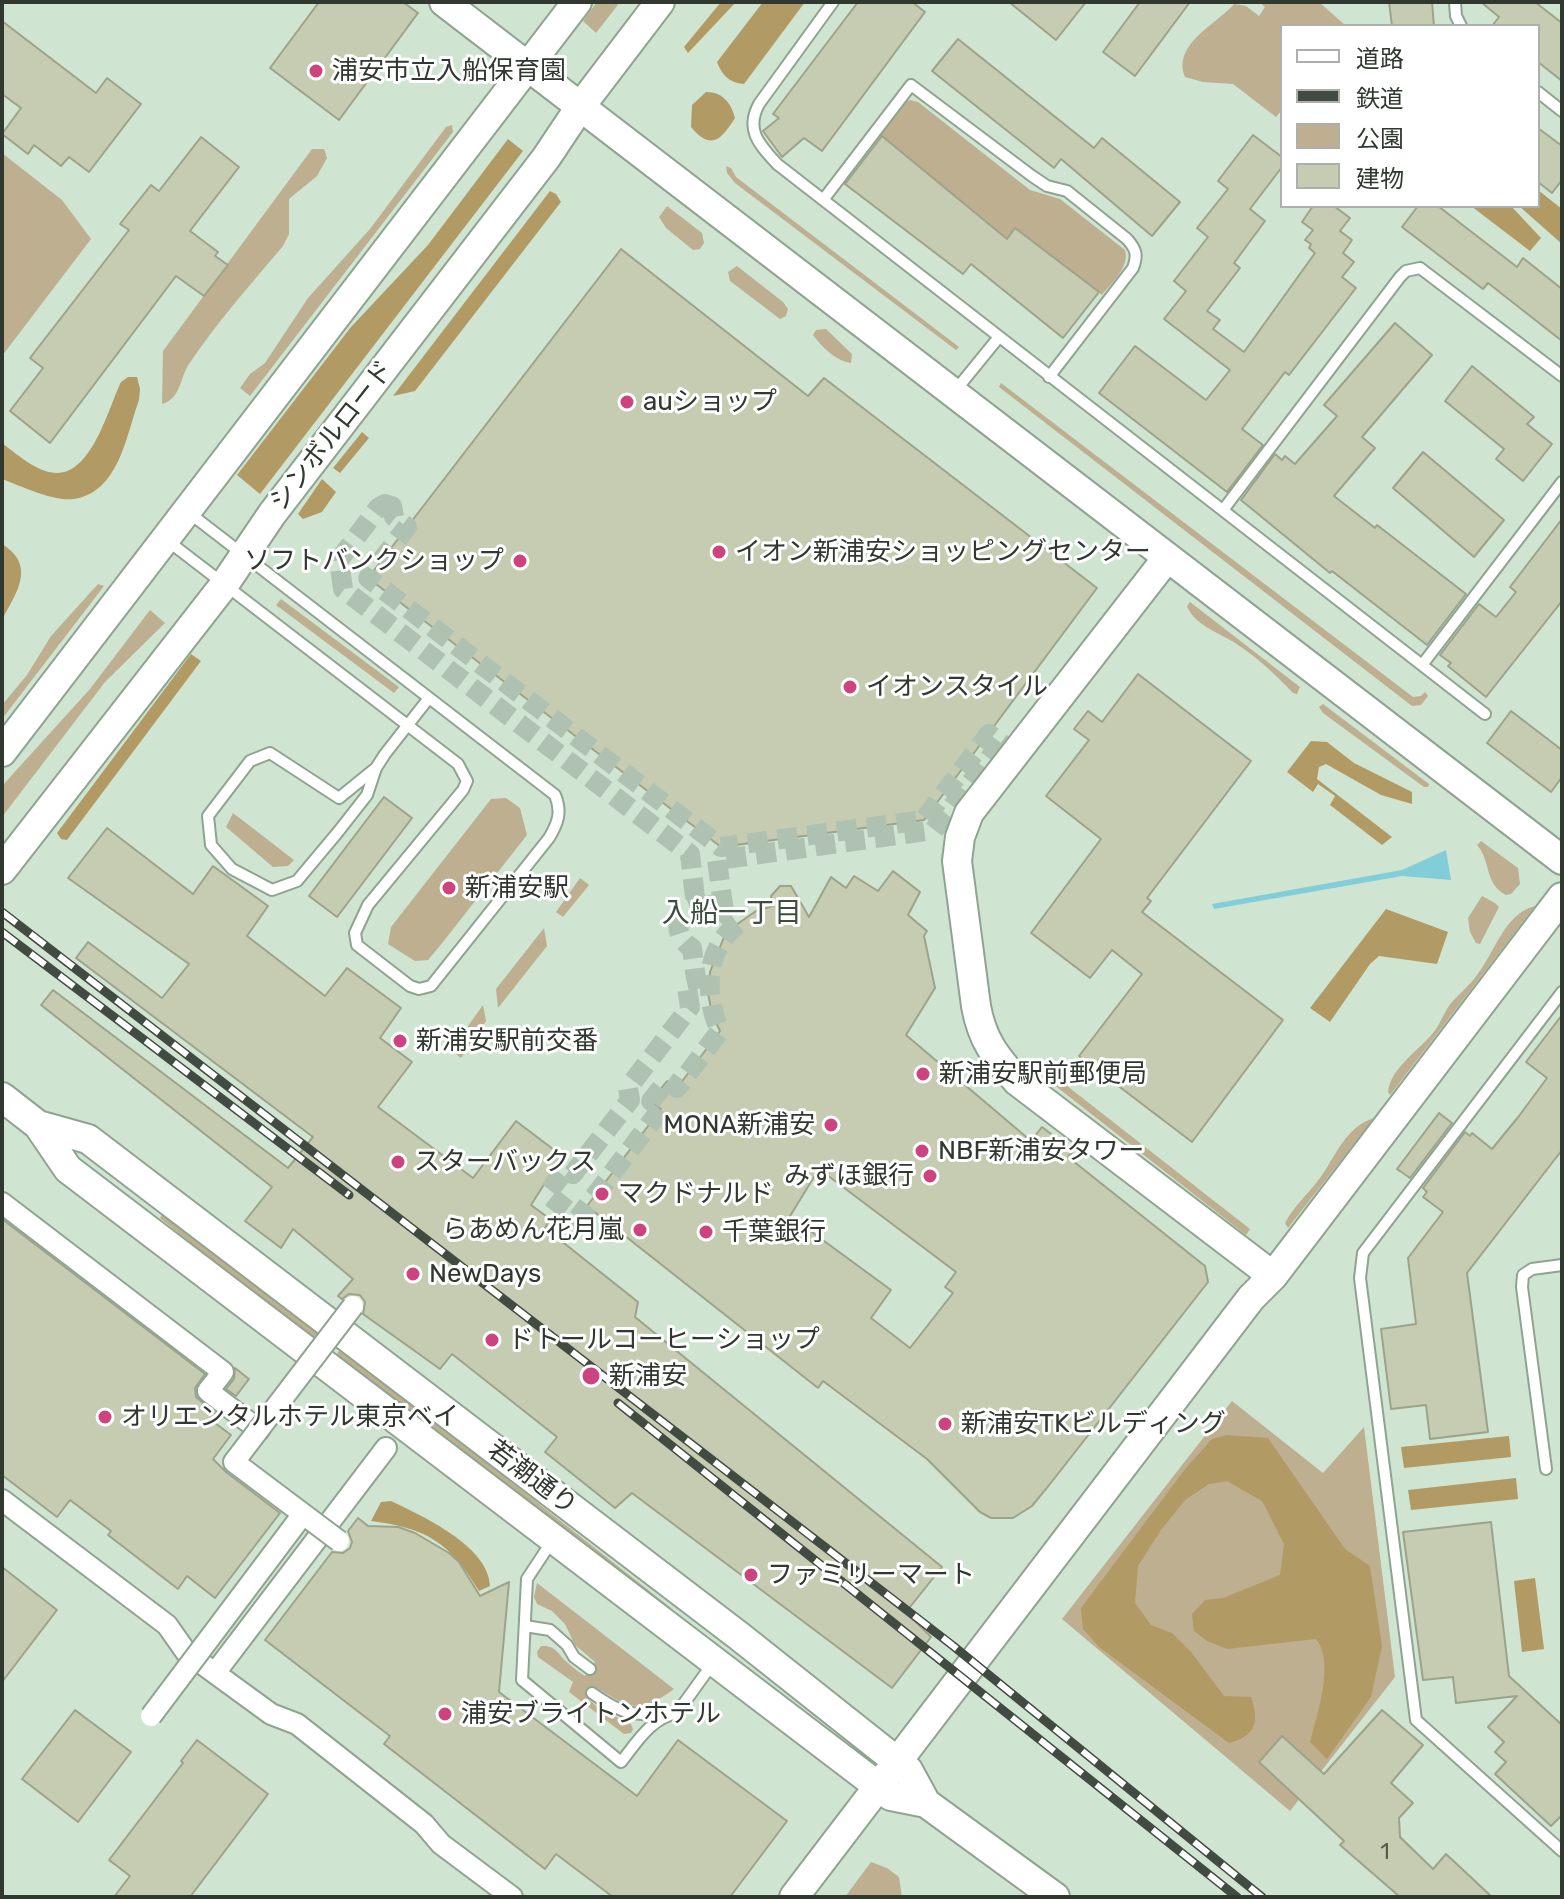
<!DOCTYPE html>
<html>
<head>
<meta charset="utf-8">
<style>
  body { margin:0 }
  #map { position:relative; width:1564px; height:1899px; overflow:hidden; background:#cfe5d1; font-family:Rubik,"Noto Sans JP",sans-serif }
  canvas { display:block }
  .frame { position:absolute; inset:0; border:4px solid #303830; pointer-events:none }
  .legend { position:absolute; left:1280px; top:24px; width:260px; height:184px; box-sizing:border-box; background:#fff; border:2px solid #acafac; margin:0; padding:10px 14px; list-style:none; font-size:24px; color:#303830 }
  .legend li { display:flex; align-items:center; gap:16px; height:40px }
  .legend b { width:40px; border:2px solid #acafac }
</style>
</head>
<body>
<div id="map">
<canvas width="1564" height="1899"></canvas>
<div class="frame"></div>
<ul class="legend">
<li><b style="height:10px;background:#fff"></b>道路</li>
<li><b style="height:10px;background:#414b41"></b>鉄道</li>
<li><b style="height:22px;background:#bdaf8f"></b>公園</li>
<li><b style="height:22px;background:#c6ccb1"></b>建物</li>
</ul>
</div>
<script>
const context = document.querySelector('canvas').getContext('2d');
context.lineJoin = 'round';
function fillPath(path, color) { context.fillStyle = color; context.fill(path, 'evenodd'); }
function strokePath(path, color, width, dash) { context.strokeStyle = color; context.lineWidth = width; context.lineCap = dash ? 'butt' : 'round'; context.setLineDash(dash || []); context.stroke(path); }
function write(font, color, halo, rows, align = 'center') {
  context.font = font + ' Rubik,"Noto Sans JP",sans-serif'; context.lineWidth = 6; context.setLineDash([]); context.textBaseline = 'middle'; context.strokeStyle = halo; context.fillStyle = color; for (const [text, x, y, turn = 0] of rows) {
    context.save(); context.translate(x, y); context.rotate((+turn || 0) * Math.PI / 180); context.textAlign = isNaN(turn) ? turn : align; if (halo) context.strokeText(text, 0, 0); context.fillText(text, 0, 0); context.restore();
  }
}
fillPath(new Path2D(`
  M597 2H620L596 33 583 21Z
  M1259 2H1319L1346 26H1282V110L1276 117 1233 84 1203 82 1185 77C1172 44 1217 24 1234 4L1246 6 1259 16 1265 7Z
  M910 100 918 102 1030 190 1060 199 1125 250C1130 267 1112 282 1102 295L1015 229 1007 238 881 136 880 133 902 103Z
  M452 125 453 132 250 396 240 388 250 374 265 363 308 298 370 229 446 127Z
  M312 149H324L327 158 317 176 289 199V234L283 246C251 284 217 322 189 364 180 377 181 399 162 404L163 351Z
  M2 153 62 200 91 239 2 356Z
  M726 166 731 168 736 177 959 347 956 350 735 183 727 173Z
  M667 206 702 233 704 243 700 249 693 250 666 228 659 217Z
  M737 266 783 302 788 309 786 316 780 319 730 281 728 272Z
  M826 329 852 354 851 363C836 361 822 347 813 335L816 330Z
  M1001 383 1413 697 1421 696 1425 692 1428 696 1421 705 1412 706 999 387Z
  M98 584 104 586 2 719V705L27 675 51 636Z
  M281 599 399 687 394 693 276 605Z
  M1190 602 1300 687 1297 694 1293 693C1277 676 1260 660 1241 647 1224 634 1195 627 1187 606Z
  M150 610 165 623 105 682 2 817V786L90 689Z
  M1323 704 1429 784 1428 787H1424L1323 713 1319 707Z
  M506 798 520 808 527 835 439 947 428 960 415 961 388 944 391 927 491 799Z
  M233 813 294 860 288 866 273 867 226 827Z
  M1481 841 1518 868 1520 884 1511 894 1506 895C1484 884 1491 860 1477 845Z
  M580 878 589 885 563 917 556 912Z
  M1482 896 1495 903 1499 907 1480 944 1476 943 1470 932 1468 918Z
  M1535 906 1390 1095 1388 1092C1391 1066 1422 1049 1436 1029 1442 1020 1445 1010 1452 1002 1460 993 1470 985 1477 975 1495 952 1504 914 1535 906Z
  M544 928 547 946 498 1008 496 989Z
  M483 1005 486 1021 461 1058 451 1050Z
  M1048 1071 1250 1229 1246 1235 1044 1077Z
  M1374 1118 1288 1228 1285 1223C1294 1206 1308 1194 1320 1178 1336 1156 1345 1127 1374 1118Z
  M163 1213 320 1334 314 1342 160 1218Z
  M341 1348 671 1608 666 1613 335 1357Z
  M1232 1401 1323 1473 1364 1427 1395 1677 1290 1811 1062 1619Z
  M537 1583 674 1689C638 1715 630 1708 597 1688L588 1699 605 1713 630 1722 633 1729 631 1733 624 1734 569 1692 573 1682 538 1657 537 1652 541 1646C557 1645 558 1655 568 1663 573 1668 579 1672 585 1676L595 1662 575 1645 565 1624 552 1611 537 1604 534 1597Z
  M871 1862 887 1868 899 1877 902 1897H845Z`), '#bdaf8f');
fillPath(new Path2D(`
  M721 2H736L688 53 684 47Z
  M763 2H805L744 84C729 83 722 75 717 62Z
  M706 92C723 92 731 103 735 118 721 140 711 151 691 127L692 105Z
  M508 139 523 151 260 494 237 475 351 327 428 245Z
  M1538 190 1562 209V244L1519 206H1538Z
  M550 191 556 194 561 202 415 391 393 396Z
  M1471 206H1511L1541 238 1530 251Z
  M128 377H137L140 389 139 400C126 436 119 492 74 499 54 502 21 486 2 479V443C17 454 36 472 56 473 92 474 108 409 121 382Z
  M362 432 369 438 340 473 333 468Z
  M322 479 336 492 322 512 303 519 298 514Z
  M2 544C37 566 16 593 2 620Z
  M191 654 201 661 67 840 61 839 57 833Z
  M1311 741 1327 742 1354 763 1412 792V804L1381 795 1326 764 1319 767 1317 779 1392 837 1382 845 1330 805 1335 796 1318 784 1313 792 1287 772Z
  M1386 909 1448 932 1437 964 1379 956 1370 964 1330 1022 1310 1008Z
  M1227 1435 1268 1438 1345 1549 1370 1566 1382 1646 1371 1697 1327 1759 1310 1742C1317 1715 1335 1662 1316 1639L1227 1649 1207 1641 1194 1631 1192 1614 1205 1600 1223 1598 1280 1575 1284 1544 1262 1501 1227 1481 1209 1484 1185 1500 1161 1530 1138 1566 1135 1603 1151 1625 1172 1633 1191 1652 1224 1696 1251 1697C1260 1723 1255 1736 1229 1743L1099 1647 1083 1629 1081 1608 1186 1468 1212 1439Z
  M1509 1436 1511 1457 1404 1468 1401 1447Z
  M1516 1478 1518 1499 1411 1510 1408 1490Z
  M391 1501C422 1516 489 1546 490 1586L479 1591C450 1543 427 1528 371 1521L381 1502Z
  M1535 1578 1544 1649 1522 1652 1514 1581Z`), '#b19a64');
fillPath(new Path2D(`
  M1446 850 1451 880 1402 876 1214 909 1212 904 1402 870Z`), '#81cdd8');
const building = new Path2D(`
  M319 2H403L418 13 339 120 270 68Z
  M858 2H912L925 12 822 151 804 138 782 157 763 131 779 118 773 114Z
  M1009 2H1086L1056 40Z
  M1140 2H1190L1135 76 1103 52Z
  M1389 2H1432L1434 26H1392Z
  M1481 2H1535L1562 23V81L1538 62V26H1492L1499 17Z
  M2 21 96 93 107 78 141 104 89 172 69 157 61 166 34 145 28 154 2 134 21 108 2 94Z
  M958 39 1094 148 1102 138 1180 202 1152 236 1061 159 1054 168 932 71Z
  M1538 128 1562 146V180L1552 193 1538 182Z
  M1253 135 1282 157V167L1250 209 1265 221 1234 263 1240 268 1207 311 1220 320 1213 329 1244 352 1315 253 1309 248 1311 244 1305 240 1313 230 1302 222 1313 206H1334L1350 218 1340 231 1352 240 1343 253 1354 262 1342 277 1356 288 1289 375 1285 372 1242 429 1263 445 1227 492 1099 393 1135 346 1206 400 1230 370 1164 319 1186 291 1174 281 1208 237 1197 228 1228 189 1218 181Z
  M882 136 1007 239 1015 228 1099 292 1063 338 971 264 963 274 845 184Z
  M201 137 239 167 190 231 218 252 215 256 228 265 204 296 176 276 50 443 10 411 43 368 30 358 129 230 120 224 151 185 159 191Z
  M1418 206H1438L1517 267 1523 258 1562 289V341L1488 283 1483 289 1402 227Z
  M621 249 808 396 824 378 1097 588 924 820 721 847 368 578Z
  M1395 323 1432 355 1362 437 1375 448 1334 496 1375 528 1377 525 1466 594 1427 645 1332 571 1330 573 1241 500 1275 454 1282 460 1285 456 1295 464 1337 416 1324 405Z
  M1472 366 1534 417 1527 424 1552 444 1523 481 1496 459 1504 449 1445 401Z
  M1423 452 1504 520 1474 557 1393 488Z
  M1562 519V601L1486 697 1448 666 1451 663 1440 655 1479 604 1496 617 1516 592 1510 587Z
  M1138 674 1251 761 1147 898 1151 901 1142 912 1283 1020 1192 1142 1079 1056 1142 974 1112 950 1090 978 1031 933 1101 839 1046 796 1089 740 1074 729 1088 711 1102 722Z
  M1511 711 1562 750V777L1551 792 1487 743Z
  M384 797 412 818 337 917 309 896Z
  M107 828 193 894 213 866 268 906 247 936 325 996 347 968 401 1008 380 1038 412 1062 378 1107 473 1178 516 1121 562 1156 531 1205 550 1219 545 1228 638 1302 635 1317 942 1567 906 1612 931 1637 892 1688 632 1493 615 1508 545 1452 557 1437 452 1354 440 1369 363 1314 365 1302 360 1295 349 1294 342 1299 338 1296 353 1279 293 1229 281 1248 245 1221 272 1187 41 1005 53 990 288 1168 313 1137 76 958 88 942 162 998 189 964 68 878Z
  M893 871 920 892 908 915 927 931 924 936 935 988 906 1035 1031 1141 1042 1127 1073 1151 1068 1157 1205 1266 1208 1282 1050 1484 1032 1506 1013 1518H991L980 1512 927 1459 823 1381 818 1388 587 1206 661 1109 651 1101 667 1081 677 1088 720 1031 712 1014 708 993 710 972 726 932 756 911 773 906 771 896 780 886H791L809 917 831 877 846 888 854 876 878 891ZM819 1169 956 1272 945 1287 953 1293 910 1348 871 1318 891 1290 790 1216Z
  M1562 1015V1150L1467 1273 1488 1432 1430 1439 1426 1405 1391 1409 1381 1329 1416 1324 1408 1258 1443 1212 1423 1197 1427 1192 1423 1188 1465 1132 1470 1136 1472 1133 1492 1149 1519 1116 1547 1078 1526 1062Z
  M1439 1113 1452 1123 1410 1178 1397 1169Z
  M2 1219 205 1374 195 1388 196 1397 220 1417 215 1423 231 1435 213 1459 226 1472 280 1513 215 1598 187 1576 178 1589 108 1535 111 1531 70 1500 57 1517 2 1475Z
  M235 1368 249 1379 236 1396 226 1389 234 1379Z
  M358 1518 368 1526 398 1527 415 1533 449 1553 459 1562 480 1596 509 1582 499 1692 637 1796 678 1740 787 1821 730 1897H613L556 1854 545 1869 384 1744 390 1736 265 1640 332 1552 343 1553 350 1548 352 1542 348 1531Z
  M1491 1522 1509 1676 1562 1725V1815L1551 1826 1495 1774 1506 1762 1495 1752 1504 1742 1488 1727 1517 1696 1456 1703 1453 1677 1423 1680 1403 1532Z
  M2 1567 57 1610 2 1682Z
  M75 1710 131 1752 78 1822 22 1779Z
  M1382 1710 1423 1745 1391 1783 1413 1803 1399 1818 1400 1837 1433 1869 1446 1854 1492 1897H1400L1340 1845 1344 1841 1259 1762 1282 1736 1324 1774Z
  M197 1740 268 1794 190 1897H114L130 1876 109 1860 183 1763 181 1761Z`);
fillPath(building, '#c6ccb1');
strokePath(building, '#9da389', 2);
strokePath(new Path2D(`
  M385 504 392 506 394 517 407 527 368 578 721 847 924 820 989 734 1001 743 934 830 717 860 724 912 715 905 696 906 690 854 343 589 339 560 378 508Z
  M715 905 738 924C704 949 704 996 720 1031L677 1088 667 1081 651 1101 661 1109 578 1218 547 1194 566 1169 573 1174 630 1100 628 1088 690 1007 686 981 696 979 692 948C677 940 673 920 688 910 696 905 706 906 715 905Z`), '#afc2b1', 20, [20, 10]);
const lane = new Path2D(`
  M833 2 759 104C745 130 759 144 777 164L1485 714
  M1455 2 1456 16 1461 26
  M1538 92 1562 111
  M823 200 911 85 1032 176 1047 186 1067 191 1127 239C1136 249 1138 255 1133 268L1049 377
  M955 391 999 337
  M1223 510 1400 277 1406 271 1420 268 1562 376
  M168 541 458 764 467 781 463 790 368 905 355 933 357 945 410 986 419 989 431 986 549 838C558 823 562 812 555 795L188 512
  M1422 665 1562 482
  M376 768 339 798 270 753 250 761 208 816 211 845 232 869 272 890 297 881 338 832 367 795 376 768 385 754 429 698
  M1562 992 1363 1253 1360 1278 1416 1720 1562 1851
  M1546 1469 1522 1287 1523 1275 1532 1269 1562 1265
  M552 1541 527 1579 522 1680 621 1762C637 1742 651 1718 677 1713L713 1663
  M525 1626 550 1630 567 1645 574 1657 590 1669
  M592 1693C622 1714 628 1714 664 1715`);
const street = new Path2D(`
  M2 1203 223 1372 208 1391 259 1430
  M2 1500 167 1625 186 1652 271 1714 297 1724 424 1824 441 1844 512 1897
  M215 1673 386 1448`);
const secondary = new Path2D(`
  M444 2 1562 860
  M1167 558 969 813 960 837 957 861 976 1006C982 1040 995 1056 1017 1081L1273 1276
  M2 752 577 2
  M2 870 224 585 272 514 546 158 580 107 660 2
  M2 1097 38 1125 68 1169 891 1796 926 1803
  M38 1125 88 1139 739 1636 908 1770 926 1803 1055 1897
  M794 1897 1251 1298 1273 1276 1562 897`);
strokePath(lane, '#8fa490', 14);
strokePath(street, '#8fa490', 24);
strokePath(secondary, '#8fa490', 32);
strokePath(lane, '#fff', 10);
strokePath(street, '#fff', 20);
strokePath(secondary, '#fff', 28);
const rail = new Path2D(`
  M2 912 952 1645 1262 1897
  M2 932 349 1195
  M618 1403 1237 1897`);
strokePath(rail, '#414b41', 9);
strokePath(rail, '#fff', 6, [18]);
const streetBridge = new Path2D(`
  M339 1541 234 1462 353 1306
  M151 1716 303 1514`);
strokePath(streetBridge, '#8fa490', 24, []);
strokePath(streetBridge, '#fff', 20);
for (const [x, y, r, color] of [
  [316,71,8,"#cc437d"],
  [627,402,8,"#cc437d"],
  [719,552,8,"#cc437d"],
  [520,561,8,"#cc437d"],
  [850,687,8,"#cc437d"],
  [449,888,8,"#cc437d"],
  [400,1041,8,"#cc437d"],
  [923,1074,8,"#cc437d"],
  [831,1125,8,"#cc437d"],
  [922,1151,8,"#cc437d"],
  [398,1162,8,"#cc437d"],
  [930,1176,8,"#cc437d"],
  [602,1194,8,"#cc437d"],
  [640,1230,8,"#cc437d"],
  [706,1232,8,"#cc437d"],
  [413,1274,8,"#cc437d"],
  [492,1340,8,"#cc437d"],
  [591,1376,10,"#cc437d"],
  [105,1417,8,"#cc437d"],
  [945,1424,8,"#cc437d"],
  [751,1575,8,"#cc437d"],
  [445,1714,8,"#cc437d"]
]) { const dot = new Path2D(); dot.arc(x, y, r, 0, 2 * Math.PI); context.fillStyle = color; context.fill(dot); strokePath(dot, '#fff', 3); }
write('22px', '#565d50', null, [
  ["1",1385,1853]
]);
write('26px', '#303830', '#fff', [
  ["浦安市立入船保育園",332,71],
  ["auショップ",643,402],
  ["イオン新浦安ショッピングセンター",735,552],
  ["ソフトバンクショップ",504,561,"right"],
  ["イオンスタイル",866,687],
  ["新浦安駅",465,888],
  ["新浦安駅前交番",416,1041],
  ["新浦安駅前郵便局",939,1074],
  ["MONA新浦安",815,1125,"right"],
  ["NBF新浦安タワー",938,1151],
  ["スターバックス",414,1162],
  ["みずほ銀行",914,1176,"right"],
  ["マクドナルド",618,1194],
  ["らあめん花月嵐",624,1230,"right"],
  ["千葉銀行",722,1232],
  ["NewDays",429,1274],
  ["ドトールコーヒーショップ",508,1340],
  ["新浦安",609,1376],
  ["オリエンタルホテル東京ベイ",121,1417],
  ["新浦安TKビルディング",961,1424],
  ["ファミリーマート",767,1575],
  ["浦安ブライトンホテル",461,1714]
], 'left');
write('26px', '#303830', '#fff', [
  ["シンボルロード",332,436,-52],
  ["若潮通り",532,1478,37]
]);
write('28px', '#3c4f3e', '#fff', [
  ["入船一丁目",732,914]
]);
</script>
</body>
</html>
